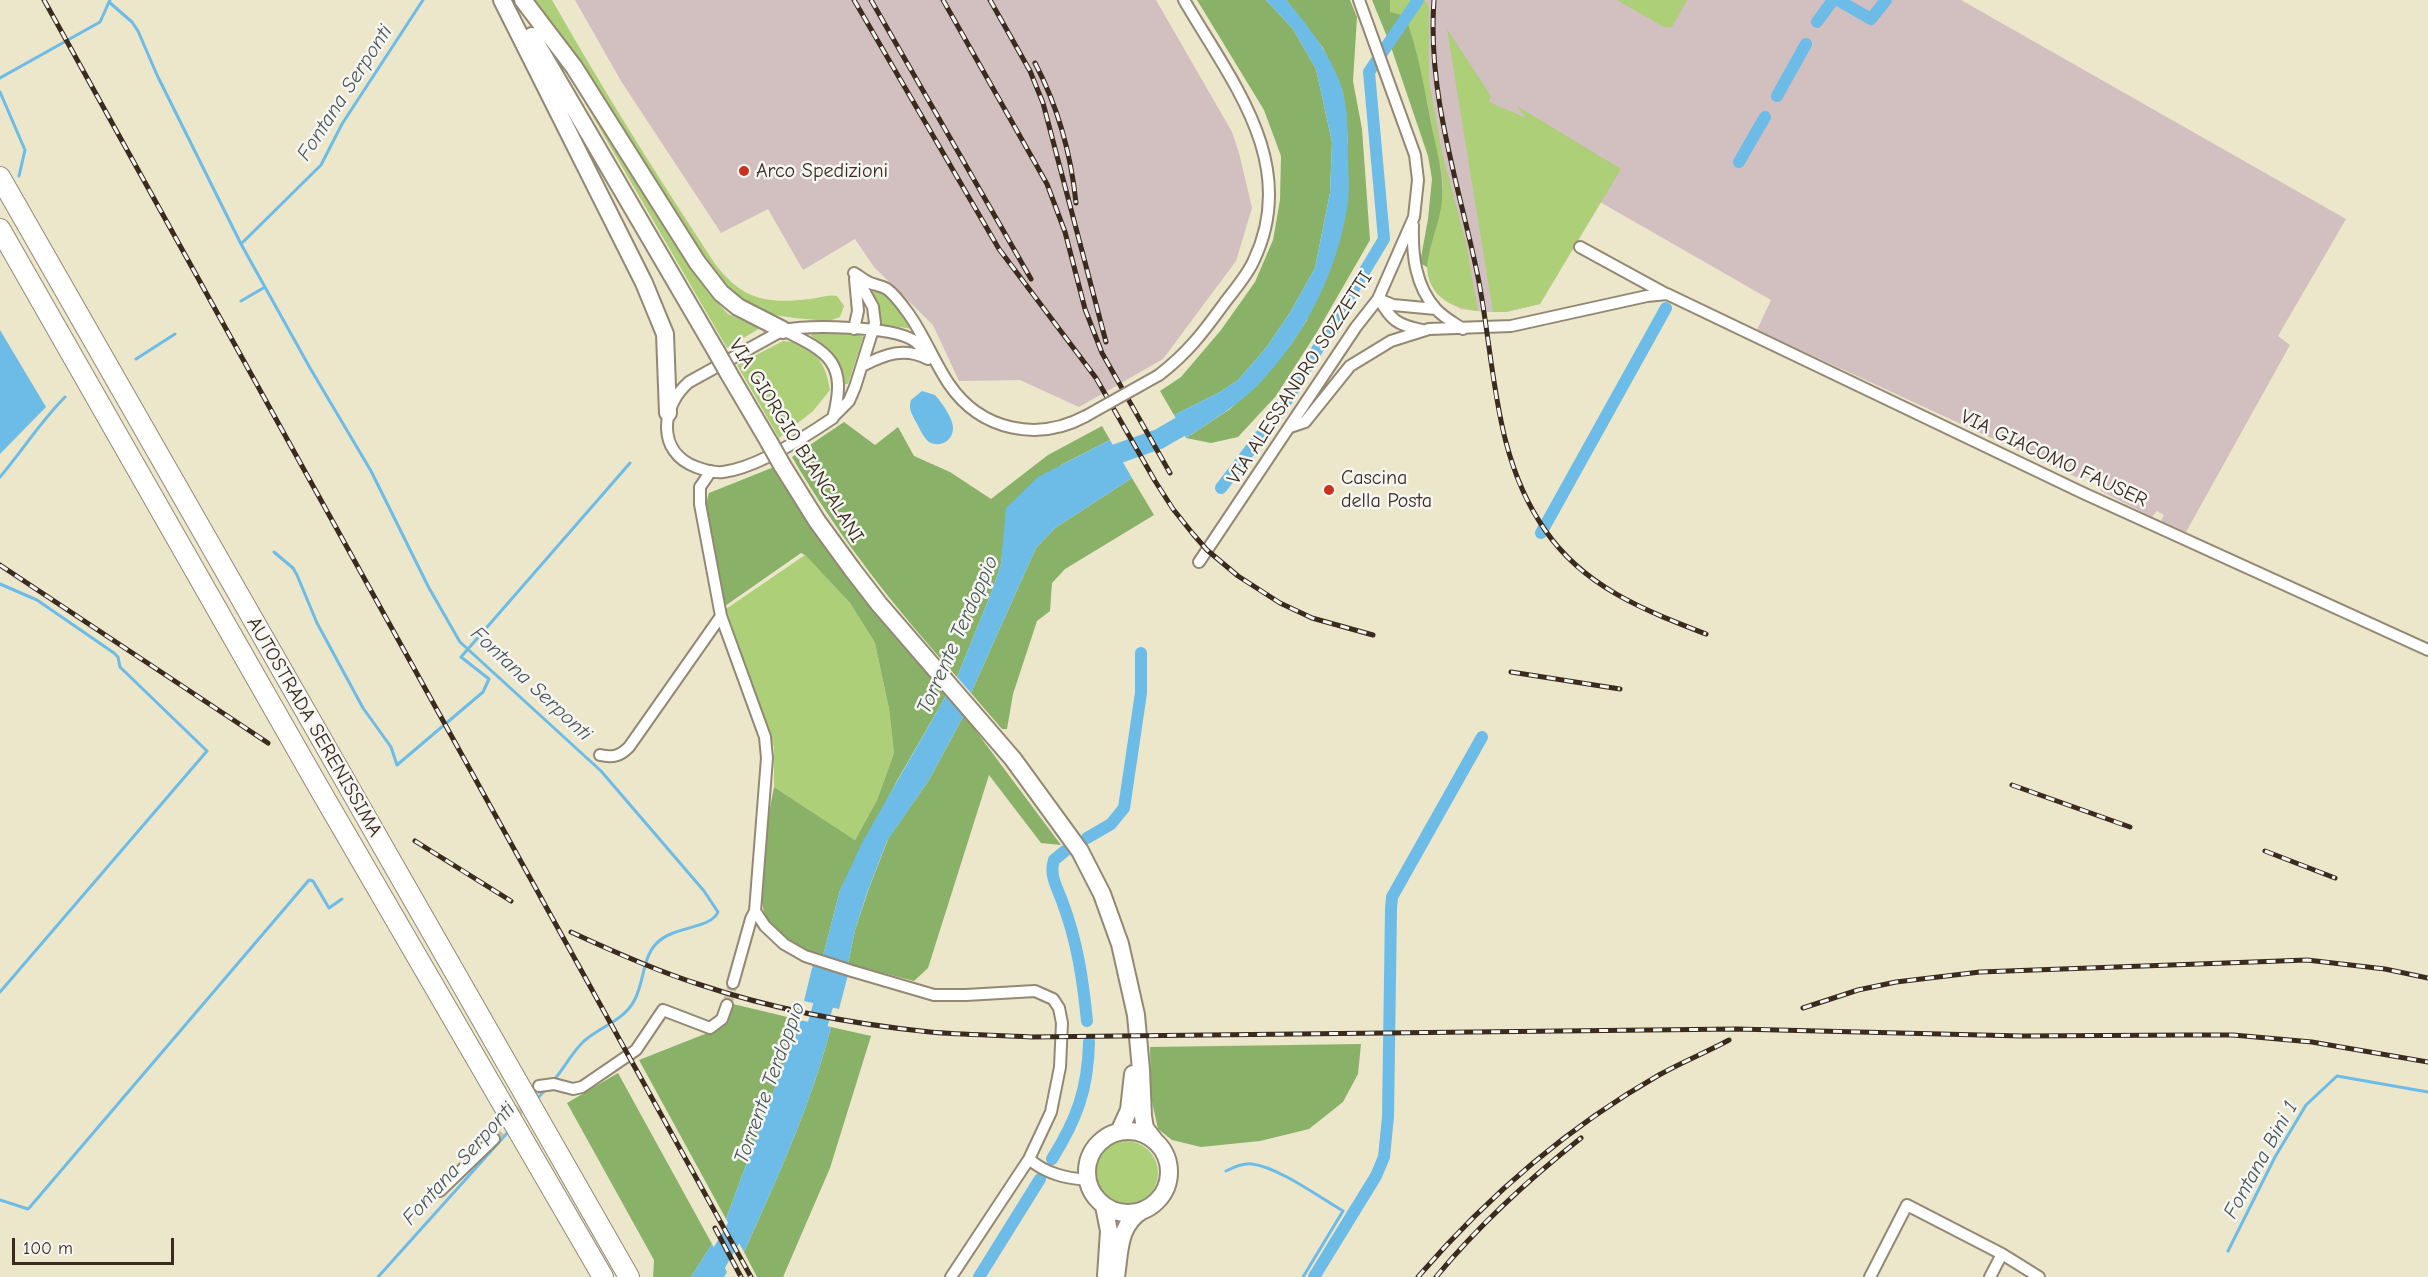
<!DOCTYPE html>
<html>
<head>
<meta charset="utf-8">
<style>
  body { margin:0 }
  #map { position:relative; width:2428px; height:1277px; overflow:hidden; background:#ece6cb; font-family:"Comic Neue",sans-serif }
  canvas { display:block }
  .scale { position:absolute; left:12px; top:1238px; width:162px; height:27px; box-sizing:border-box; border:3px solid #3b2a1e; border-top:0; padding-left:8px; font-size:18px; line-height:21px; white-space:nowrap; color:#3b2a1e; -webkit-text-stroke:4px #f6f6f2; paint-order:stroke }
</style>
</head>
<body>
<div id="map">
<canvas width="2428" height="1277"></canvas>
<div class="scale">100 m</div>
</div>
<script>
const context = document.querySelector('canvas').getContext('2d');
context.lineJoin = 'round';
function fillPath(path, color) { context.fillStyle = color; context.fill(path, 'evenodd'); }
function strokePath(path, color, width, dash) { context.strokeStyle = color; context.lineWidth = width; context.lineCap = dash ? 'butt' : 'round'; context.setLineDash(dash || []); context.stroke(path); }
function write(font, color, halo, rows, align = 'center') {
  context.font = font + ' "Comic Neue",sans-serif'; context.lineWidth = 5; context.setLineDash([]); context.textBaseline = 'middle'; context.strokeStyle = halo; context.fillStyle = color; for (const [text, x, y, turn = 0] of rows) {
    context.save(); context.translate(x, y); context.rotate((+turn || 0) * Math.PI / 180); context.textAlign = isNaN(turn) ? turn : align; if (halo) context.strokeText(text, 0, 0); context.fillText(text, 0, 0); context.restore();
  }
}
fillPath(new Path2D(`
  M575 0H1156L1232 132 1239 153 1252 208 1236 261 1163 359 1079 407 1020 380 959 381 933 325 874 267 855 239 803 270 768 209 721 233 621 81Z
  M1380 0H1961L2346 219 2278 336 2290 345 2186 532 2161 521 2164 515 2157 511 2152 517 2101 491V485L2083 475 2076 477 1757 330 1771 300 1600 202 1540 304 1506 312H1485L1461 309 1447 302 1437 294 1430 282 1427 267 1442 200Z`), '#d2bfc0');
fillPath(new Path2D(`
  M532 0H552C603 90 658 177 715 264 743 300 766 304 810 299 819 298 828 294 837 296L844 306 840 317 829 321 794 318 775 315 757 309 731 293 707 264Z
  M1390 0H1425L1429 7V81L1442 153 1466 243 1478 311C1459 308 1438 302 1430 282 1419 252 1444 215 1443 183 1442 168 1437 152 1434 137 1431 124 1430 110 1426 97 1418 67 1403 40 1390 12Z
  M1617 0H1687L1672 27H1664Z
  M1447 29 1491 96 1489 102 1526 118 1517 106 1621 169 1540 304 1506 312H1493Z
  M577 89 708 293 728 314 760 328 727 348Z
  M878 289 894 301 913 329 879 324 878 310 872 293Z
  M812 332 859 334 863 337 848 384H844C840 357 833 350 811 336Z
  M783 341C813 342 826 363 830 390L813 411 779 438 737 365Z
  M805 555 850 603 875 643 889 709 894 753 877 800 855 840 774 787V747L726 609Z
  M1094 1173a32 32 0 1 1 64 0a32 32 0 1 1-64 0Z`), '#accf78');
fillPath(new Path2D(`
  M1197 0H1266L1293 29 1316 69 1332 142 1330 193 1315 268 1291 311 1266 348 1238 380 1220 392 1174 415 1160 391 1181 377 1221 330 1255 282 1273 240 1280 200 1281 156 1264 110Z
  M1286 0H1350L1357 17 1353 81 1362 129 1370 240 1317 332 1276 396 1238 437 1211 443 1186 438 1230 409 1256 386 1290 346 1307 320 1348 141 1343 92 1323 48Z
  M1372 0H1390V12L1405 16C1418 50 1424 87 1431 123 1436 148 1444 173 1442 200 1440 223 1429 244 1427 267L1420 263 1428 219 1432 179 1428 156 1390 44Z
  M844 422 875 445 898 427 914 456 950 472 991 499 1048 455 1102 426 1110 440 1061 465 1004 539 1001 564 992 591 957 677C895 608 838 536 792 457Z
  M774 467 847 576 947 694 898 779 840 890 823 956C802 950 776 938 766 917 753 887 768 820 774 787L855 840 877 800 894 753 889 709 875 643 850 603 805 555 801 553 725 606 706 504 709 493Z
  M1132 478 1154 515 1065 569 1052 583 1050 611 1037 621 1013 694 1007 729H1002L971 693 1036 548 1055 528Z
  M964 715 1061 845 1041 843 989 775 928 968 914 981 848 964 855 930 868 891 888 839 929 780Z
  M733 1004 800 1020 726 1219 639 1060 720 1028 728 1019Z
  M831 1027 871 1036 830 1168 783 1277H757L744 1252C777 1179 811 1105 831 1027Z
  M1361 1044 1358 1074 1343 1102 1309 1129 1260 1141 1201 1147 1172 1140 1158 1129 1151 1097 1150 1047Z
  M618 1073 712 1244 691 1277H653L654 1260 567 1103Z`), '#89b268');
fillPath(new Path2D(`
  M1266 0H1286C1308 25 1334 59 1343 92 1348 112 1348 136 1348 156 1348 171 1350 187 1348 202 1338 271 1305 337 1256 387 1235 407 1210 422 1186 438L1174 415 1220 392 1238 380 1266 348 1291 311 1315 268 1330 193 1332 142 1316 69 1293 29Z
  M0 330 46 407 0 454Z
  M922 391 935 395C942 403 953 418 953 428 953 441 940 448 929 442 923 437 920 429 916 422 912 414 908 409 911 400Z
  M1110 440 1132 478 1055 528 1036 548 971 693 957 677 992 591 1001 564 1006 508 1038 477Z
  M947 694 964 715 929 780 887 841 867 893 855 930 848 964 823 956 840 890 862 843Z
  M813 964 848 975 839 1009 804 1001Z
  M800 1020 831 1027C811 1105 777 1179 744 1252L726 1219Z
  M712 1244 727 1272 724 1277H691Z`), '#6dbce7');
strokePath(new Path2D(`
  M423 0 342 124 321 165 241 244 310 368 371 471 429 588 460 642 601 771 704 891 718 912C710 930 672 925 655 945 642 960 644 984 634 1001 624 1020 600 1027 584 1041 572 1052 564 1069 553 1081
  M109 2 132 22 138 31 157 75 241 244
  M0 78 100 22 110 0
  M0 92 25 150 19 176
  M241 301 265 287
  M136 359 175 334
  M0 477C22 451 41 421 65 397
  M274 552 293 568 297 575 317 623 363 708 391 747 397 765 483 692 489 679 461 657 630 463
  M0 584 37 600 114 653 118 657 120 667 207 751 0 992
  M535 1101 547 1088
  M1226 1171C1234 1167 1243 1163 1252 1164 1278 1167 1319 1197 1343 1211L1303 1277
  M0 1200 28 1209 30 1207 309 880 313 881 329 908 342 899
  M2228 1251 2275 1157 2306 1105 2337 1076 2428 1092
  M378 1277 509 1131`), '#6dbce7', 3);
strokePath(new Path2D(`
  M1838 0 1871 19 1886 0
  M1817 22 1833 0
  M1777 96 1806 44
  M1739 162 1765 117
  M1221 488 1282 408 1384 239 1369 72 1418 0
  M1541 533 1666 308
  M1087 838 1111 824 1124 808 1141 693V653
  M1065 851 1054 860C1049 875 1057 887 1062 901 1077 940 1083 980 1087 1021
  M1052 1159C1077 1119 1088 1089 1089 1042
  M979 1277 1040 1179
  M1314 1277 1376 1176 1384 1157 1388 1117 1391 909 1392 897 1482 737`), '#6dbce7', 12);
strokePath(new Path2D(`
  M1094 462 1159 439 1204 413
  M811 1048 830 981
  M708 1277 746 1212`), '#6dbce7', 20);
strokePath(new Path2D(`
  M727 1005 733 983
  M494 1139 539 1086`), '#c9c0a8', 10, [10, 5]);
const minor = new Path2D(`
  M1413 225C1412 254 1415 286 1436 309 1443 317 1454 323 1463 329
  M1580 247 1666 294
  M854 273C859 276 864 280 870 283 875 285 882 286 887 289 894 294 903 306 908 313 924 335 934 362 949 384 981 431 1038 442 1086 416
  M1378 299 1393 305 1436 309
  M1379 299C1391 320 1397 325 1422 330
  M854 329 858 311 855 279
  M783 330C829 352 848 363 833 418 805 437 756 468 723 472 714 473 704 470 696 467 656 452 661 406 689 382Z
  M784 330C810 325 890 326 913 340 918 342 922 349 926 353
  M864 365C886 354 905 347 928 359
  M1159 375C1189 352 1204 331 1226 301 1236 288 1248 274 1254 260 1300 163 1231 81 1184 0
  M835 415 849 401 855 387 875 323 873 307 855 274
  M1290 427 1305 422 1350 366 1391 341 1429 329 1511 326 1647 296 1667 294 2083 493 2428 650
  M711 471 700 487V504L721 616 765 737 767 758 755 911 765 926 784 944 805 956 852 971 934 995H966L1035 991 1053 999 1059 1008 1062 1023 1060 1067 1051 1112 1029 1159 951 1277
  M1199 562 1356 327 1378 299 1414 217 1418 180 1415 155 1359 0
  M600 755C613 758 620 756 629 747L721 616
  M733 983 751 919 755 911
  M539 1086 554 1084 573 1089 582 1087 636 1050 663 1010 710 1028 722 1019 727 1005
  M1029 1159C1046 1174 1066 1178 1087 1180
  M440 1191 494 1139
  M1870 1277 1907 1205 2002 1254 2039 1277
  M1990 1277 2002 1254`);
const primary = new Path2D(`
  M502 0 644 283 665 334 668 413
  M523 0 574 67 697 262 721 293 738 307 783 330
  M532 36 716 351
  M729 374 769 442
  M782 465 817 521 852 569 879 604 1013 759 1080 851 1102 894 1120 944 1136 1015 1141 1070 1143 1116 1145 1128 1155 1141
  M1087 1172a41 41 0 1 1 82 0a41 41 0 1 1-82 0Z
  M1119 1132 1129 1110 1133 1074
  M1104 1206 1109 1231 1106 1276
  M1116 1277C1120 1250 1118 1225 1143 1210`);
const motorway = new Path2D(`
  M0 177 629 1277
  M0 229 319 788 603 1277`);
strokePath(minor, '#948874', 14);
strokePath(primary, '#948874', 20);
strokePath(motorway, '#948874', 22);
strokePath(minor, '#fff', 10);
strokePath(primary, '#fff', 16);
strokePath(motorway, '#fff', 20);
const rail = new Path2D(`
  M44 0 751 1277
  M854 0 999 249 1096 378 1155 481 1173 509 1193 534 1207 550 1238 576 1280 603 1312 618 1373 635
  M871 0 1031 279
  M943 0 1047 184 1065 232 1085 309 1102 353 1170 473
  M990 0 1030 71 1043 103 1106 342
  M1434 0C1427 95 1459 185 1478 277 1495 363 1493 456 1545 530 1584 587 1644 610 1706 634
  M1035 63C1058 107 1071 154 1076 203
  M0 565 268 743
  M1511 672 1620 689
  M2012 785 2130 827
  M415 841 511 901
  M2265 851 2335 878
  M571 932C612 951 654 970 698 984 772 1009 852 1024 930 1032 964 1035 998 1035 1031 1037L1737 1029 2022 1036 2187 1035H2233L2312 1042 2428 1062
  M1803 1008 1858 990 1896 982 1980 972 2307 960 2385 969 2428 978
  M715 1228 741 1277
  M1418 1277C1486 1198 1568 1127 1659 1075 1682 1062 1707 1052 1729 1040
  M1436 1277C1479 1225 1528 1180 1581 1138`);
strokePath(rail, '#3b2a1e', 5);
strokePath(rail, '#f6f6f2', 3, [9]);
const minorBridge = new Path2D(`
  M1086 416 1159 375`);
const primaryBridge = new Path2D(`
  M716 351 729 374
  M769 442 782 465`);
strokePath(minorBridge, '#948874', 14, []);
strokePath(primaryBridge, '#948874', 20, []);
strokePath(minorBridge, '#fff', 10);
strokePath(primaryBridge, '#fff', 16);
for (const [x, y, r, color] of [
  [744,171,6,"#c8321e"],
  [1329,490,6,"#c8321e"]
]) { const dot = new Path2D(); dot.arc(x, y, r, 0, 2 * Math.PI); context.fillStyle = color; context.fill(dot); strokePath(dot, '#f6f6f2', 2); }
write('20px', '#3b2a1e', '#f6f6f2', [
  ["Arco Spedizioni",756,171],
  ["Cascina",1341,478],
  ["della Posta",1341,501]
], 'left');
write('20px', '#3b2a1e', '#f6f6f2', [
  ["VIA ALESSANDRO SOZZETTI",1300,378,-57],
  ["VIA GIORGIO BIANCALANI",796,441,58],
  ["VIA GIACOMO FAUSER",2054,459,25],
  ["AUTOSTRADA SERENISSIMA",314,727,60]
]);
write('italic 21px', '#4a565a', '#f6f6f2', [
  ["Fontana Serponti",345,93,-57],
  ["Torrente Terdoppio",958,635,-66],
  ["Fontana Serponti",531,684,43],
  ["Torrente Terdoppio",770,1083,-70],
  ["Fontana Bini 1",2261,1160,-61],
  ["Fontana Serponti",459,1164,-48]
]);
</script>
</body>
</html>
